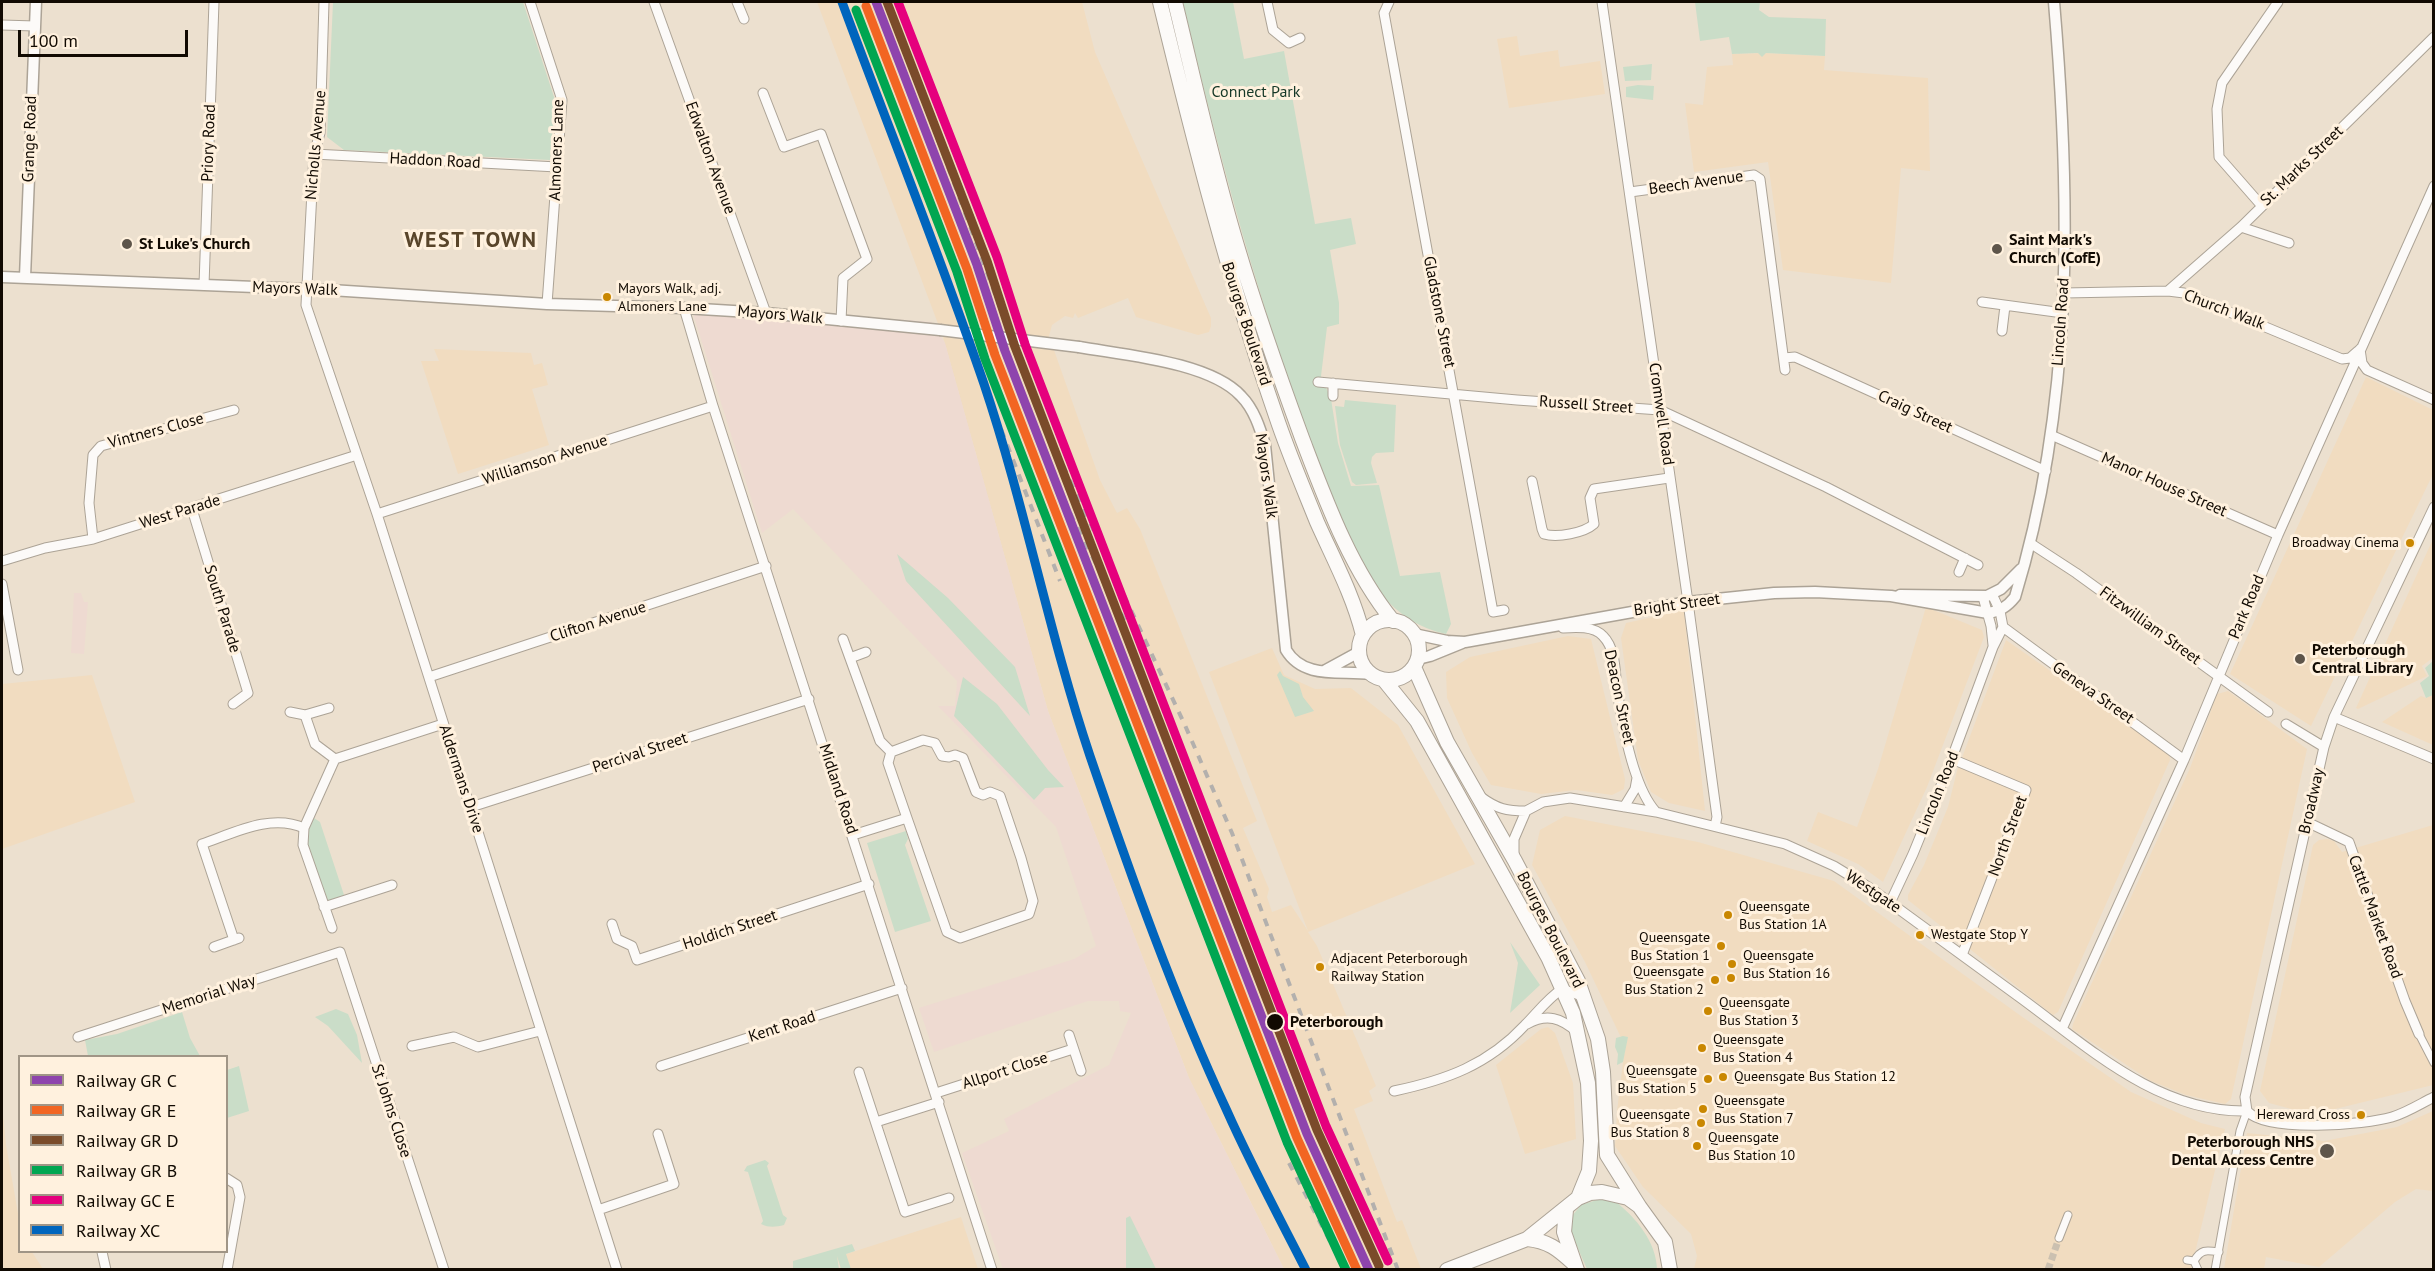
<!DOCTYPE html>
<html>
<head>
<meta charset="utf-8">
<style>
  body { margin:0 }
  #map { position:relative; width:2435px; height:1271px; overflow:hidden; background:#ece0cf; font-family:"PT Sans",sans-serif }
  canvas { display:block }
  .frame { position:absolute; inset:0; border:3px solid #110a02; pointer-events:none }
  .legend { position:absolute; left:18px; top:1055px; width:210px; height:198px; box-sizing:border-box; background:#fff1de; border:2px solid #a09586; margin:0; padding:8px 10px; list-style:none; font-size:18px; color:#110a02 }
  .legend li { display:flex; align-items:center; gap:12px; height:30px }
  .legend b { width:30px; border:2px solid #a09586 }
  .scale { position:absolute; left:18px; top:30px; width:170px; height:27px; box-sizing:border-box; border:3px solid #110a02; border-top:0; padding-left:8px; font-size:18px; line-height:21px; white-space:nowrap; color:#110a02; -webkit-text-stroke:4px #fff1de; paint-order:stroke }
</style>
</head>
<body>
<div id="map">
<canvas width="2435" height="1271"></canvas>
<div class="frame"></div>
<ul class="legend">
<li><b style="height:8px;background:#8e44ad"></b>Railway GR C</li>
<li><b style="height:8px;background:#f26522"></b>Railway GR E</li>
<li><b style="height:8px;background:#7a4b2a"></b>Railway GR D</li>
<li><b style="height:8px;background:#00a651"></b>Railway GR B</li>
<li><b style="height:8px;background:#e5007d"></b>Railway GC E</li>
<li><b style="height:8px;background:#0065bd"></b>Railway XC</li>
</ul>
<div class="scale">100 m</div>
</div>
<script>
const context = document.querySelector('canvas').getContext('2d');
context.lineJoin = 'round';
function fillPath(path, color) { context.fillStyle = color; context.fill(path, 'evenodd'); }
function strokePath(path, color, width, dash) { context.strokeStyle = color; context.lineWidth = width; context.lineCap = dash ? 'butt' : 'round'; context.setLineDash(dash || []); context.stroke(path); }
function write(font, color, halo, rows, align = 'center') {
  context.font = font + ' "PT Sans",sans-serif'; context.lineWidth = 6; context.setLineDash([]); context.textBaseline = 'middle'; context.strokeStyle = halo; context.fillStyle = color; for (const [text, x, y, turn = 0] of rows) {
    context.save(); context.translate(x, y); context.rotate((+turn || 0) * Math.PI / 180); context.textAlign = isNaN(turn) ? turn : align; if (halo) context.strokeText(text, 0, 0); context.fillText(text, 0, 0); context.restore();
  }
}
fillPath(new Path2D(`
  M817 2H1082L1095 52 1211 318V326L1209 332 1198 335 1136 317 1128 298 1078 318 1075 313 1073 318 1065 316 1052 325 1049 336 1100 480 1117 513 1127 508 1140 529 1257 821 1243 828 1269 889 1267 897 1272 912 1291 905 1308 931 1209 672 1272 648 1284 675 1315 689 1351 688 1398 725 1475 864 1308 932 1317 946 1376 1086 1369 1091 1373 1101 1354 1109 1397 1222 1402 1220 1421 1269H1284L1189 1078 1048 711 943 337Z
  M1517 36 1520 56 1558 50 1560 67 1600 61 1605 94 1509 108 1497 39Z
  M1766 53 1825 56 1824 70 1928 78 1930 171 1901 168 1891 283 1783 270 1768 162 1694 172 1685 103 1703 105 1707 67 1733 65 1732 54Z
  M434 349 531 353 534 365 542 363 548 385 532 389 549 445 458 474 421 361H439Z
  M2366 377 2433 410V474L2311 726 2230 674Z
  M2433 539 2434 657 2422 666 2427 676 2358 709 2356 708Z
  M1926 607 1982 630 1984 637 1927 787 1883 882 1858 864 1807 841 1818 812 1857 827 1878 769Z
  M1684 610 1705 811 1669 803 1651 792 1638 760 1621 638 1626 623Z
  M1568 636 1591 639 1625 779 1624 789 1612 795 1576 790 1541 794 1491 785 1472 753 1447 698 1446 672 1470 657Z
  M2006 640 2169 754 2170 760 2058 1012 2053 1015 1908 900V895L1924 865 1948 807 1957 771Z
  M92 675 135 802 2 849V684Z
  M2228 691 2307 749 2231 1099 2225 1104 2186 1095 2151 1081 2072 1029 2073 1024 2190 768 2217 694Z
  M2433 695V745L2382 722 2421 696 2426 698Z
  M1565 816 1698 842 1834 881 2021 1016 2131 1092 2201 1123 2225 1129 2191 1269H1694L1697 1256 1691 1234 1643 1187 1615 1146 1617 1111 1625 1046 1585 962 1532 865 1540 830Z
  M2433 825V1085L2335 1109 2295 1110 2269 1103 2260 1091 2313 845 2319 840 2327 839 2334 841 2342 852Z
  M1548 1027 1555 1033 1573 1083 1576 1139 1525 1154 1496 1065 1541 1029Z
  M2 1105 6 1145 19 1219 20 1252H32L43 1269H4L2 1259Z
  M2433 1111V1191L2416 1189 2395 1202 2319 1267 2266 1257 2264 1269H2224L2247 1133 2324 1141 2397 1127Z
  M961 1217 978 1269H841L837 1257Z`), '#f1dcc0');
fillPath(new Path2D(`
  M690 304 932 322 945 343 1048 711 1189 1078 1284 1269H1003L962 1153 1009 1131 1004 1119 1109 1065 1131 1013 1120 1011 1119 1001H1088L934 1052 919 1008 1074 959 1096 946 1056 827 938 706H955L957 681 793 509 762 533Z
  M74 593H81L84 602H88L84 654 71 653Z`), '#eedad1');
fillPath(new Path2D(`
  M333 2H523L555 100 550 160 344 150 327 137Z
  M1183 2H1233L1244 59 1284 51 1315 224 1351 218 1356 244 1330 250 1339 303V324L1327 327 1321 376 1331 399 1338 443 1351 486 1379 485 1400 576 1440 572 1451 624 1446 634C1419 628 1399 615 1381 594 1353 561 1330 492 1314 451 1258 302 1219 156 1183 2Z
  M1695 2H1760L1759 10 1769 17 1826 19 1825 56 1766 53 1762 57 1758 53 1732 54 1729 37 1700 41Z
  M1652 64 1651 80 1625 81 1623 67Z
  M1638 85 1654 86 1653 100 1626 97V87Z
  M1345 400 1396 405 1394 452 1376 453 1372 457 1371 463 1377 483 1356 485 1352 482 1340 445 1335 406 1344 407Z
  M897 554 948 598 1015 667 1030 716 906 581Z
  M2433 661V695L2426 698 2420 683 2429 676 2425 668Z
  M1280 671 1283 676 1299 684 1303 697 1314 711 1295 717 1277 675Z
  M963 677 997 704 1048 770 1064 787 1045 788 1034 800 954 716Z
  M311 816 320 822 345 898 326 904 305 845 307 828Z
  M906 831 908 839 905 845 931 921 895 932 867 843Z
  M1510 942 1540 985 1510 1013 1518 963Z
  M336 1009 348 1014 357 1035 362 1063 328 1026 315 1017Z
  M182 1012 190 1038 200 1056H88L85 1040 117 1034Z
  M1623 1036 1628 1037 1623 1062 1617 1065 1618 1054 1615 1047 1616 1038Z
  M239 1066 249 1111 227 1118V1070Z
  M765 1160 769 1163 767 1166 783 1215 787 1218 784 1225C776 1227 769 1228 761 1224L763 1221 748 1172 744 1171 747 1166Z
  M1600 1199 1615 1201C1636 1218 1656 1241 1657 1269H1587L1572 1235V1216L1581 1205Z
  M1130 1216 1156 1269H1126V1218Z
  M852 1244 855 1251 846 1254 851 1269H841L837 1256 839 1269H793V1261Z`), '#caddc8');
strokePath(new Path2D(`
  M2048 1270 2059 1238`), '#cbc0b0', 7, [7, 3.5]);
const pedestrian = new Path2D(`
  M2419 1034 2434 1063
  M2059 1238 2068 1215
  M2187 1260 2194 1261C2201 1249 2206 1250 2219 1252
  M2194 1261 2198 1270
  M2215 1270 2240 1131 2247 1111`);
const minor = new Path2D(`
  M324 2 320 133 314 154 306 305 377 514 617 1270
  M530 2 562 100 547 304
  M654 2 766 313
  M737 2 744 19
  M1267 2 1273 30 1289 43 1300 38
  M1389 2 1384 13 1493 612 1504 610
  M1602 2 1688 602 1717 817 1715 826
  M2 25 35 26
  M763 93 784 147 821 134 867 259 843 278 841 321
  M314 154 557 167
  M1630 192 1754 175 1760 179 1785 370
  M2261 205 2219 157 2217 109 2222 83 2278 2
  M2241 227 2289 243
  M204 285 214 2
  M2168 291 2241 227 2434 37
  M2064 293 2168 291 2184 293 2342 359 2350 358 2358 351
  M1982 302 2063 313
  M684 308 713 406 992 1270
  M2002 331 2005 306
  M2360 349 2362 363 2367 370 2434 400
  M1784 358 1795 357 2046 471
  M1318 382 1517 400 1660 410 1826 487 1978 565
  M1333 383V396
  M2051 435 2278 535
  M1532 481 1542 529 1544 534C1557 538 1584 533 1594 524L1590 498 1594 489 1669 478
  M192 509 248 693 233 704
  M377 514 713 406
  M93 539 89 503 93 455 101 446 234 410
  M2030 543 2076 573 2268 712
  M2 561 45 548 93 539 357 455
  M1959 572 1965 558
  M2 584 18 670
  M1983 597 1991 626 1993 645
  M2003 627 2184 760
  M1563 628C1576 627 1594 626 1603 636 1616 649 1615 672 1617 689 1622 723 1633 787 1656 812
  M843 639 880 741 891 752
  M850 658 866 652
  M429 677 766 566
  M290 712 305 715 329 708
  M305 715 315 744 335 759
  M2334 717 2434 759
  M2286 724 2324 747
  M1952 759 2026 790 1962 955
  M1481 797C1497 809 1507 811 1526 811
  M471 807 809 699
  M1624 807 1635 789 1637 778
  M2307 822 2349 842 2405 1001 2419 1034
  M853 835 907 818 947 932 960 938 1029 914 1033 901 1021 858 1000 796 990 792 983 795 976 792 963 758 955 755 949 757 942 756 935 743 923 740 891 752 888 763 907 818
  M1514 856V839L1526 811 1543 802 1570 798 1656 812 1785 844 1834 866 1870 888C1919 924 1969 960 2018 996 2087 1046 2157 1113 2247 1111
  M1890 903 1913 854 1949 766 1993 647 2003 627 2000 611 1992 594
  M324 907 392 885
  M612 924 617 939 632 946 637 960 869 884
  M332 928 303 845 304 828 335 759 443 724
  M234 940 202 844C234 833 271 813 304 828
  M214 947 239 938
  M1527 1024C1547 1013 1561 1018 1577 1032
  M2062 1029 2184 760 2278 535 2434 186
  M1069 1035 1081 1071
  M78 1037 340 952 444 1270
  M412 1046 454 1037 478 1047 540 1031
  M661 1066 902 988
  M859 1072 905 1212 949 1198
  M1394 1091C1446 1080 1488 1065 1525 1025 1538 1012 1547 999 1562 989L1579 995 1585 1001
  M936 1093 1073 1049
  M2247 1111 2245 1097 2324 747 2334 717 2434 507
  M2247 1111C2267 1133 2365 1125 2392 1117 2406 1113 2420 1104 2434 1097
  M876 1122 939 1102
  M226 1178 237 1185 240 1197 227 1270
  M598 1210 674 1184 658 1134
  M102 1252 106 1270`);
const tertiary = new Path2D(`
  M2 277 331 290 547 304 684 308 766 313 940 330
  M25 277 36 2
  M1079 347C1124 355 1210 362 1241 396 1254 409 1260 428 1265 445L1286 650C1304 680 1341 670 1370 674
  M1900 595 1987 596 2001 589 2021 569
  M1414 634 1447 641 1465 642 1688 602 1774 593 1815 592 1891 596 1988 613C2000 611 2007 607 2015 597 2074 404 2071 200 2054 2
  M1418 659 1430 656 1462 643
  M1326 670 1359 652`);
const primary = new Path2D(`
  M1160 2C1194 142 1229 280 1276 416 1288 452 1303 487 1317 522 1334 560 1353 595 1363 635
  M1175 2C1195 84 1213 167 1238 249 1257 313 1279 375 1302 438 1326 501 1350 568 1393 621
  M1359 650a30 30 0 1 1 60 0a30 30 0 1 1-60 0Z
  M1414 667 1447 742 1515 861 1578 981 1598 1039 1603 1072 1607 1155 1639 1206
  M1384 680 1417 721 1456 791 1548 957 1573 1013 1588 1083 1591 1141 1589 1171 1578 1198
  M1566 1210 1564 1232 1577 1270
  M1527 1239C1548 1241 1558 1249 1573 1263
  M1447 1270 1527 1239 1578 1198 1590 1193 1602 1192 1628 1198 1639 1206 1665 1242 1670 1270`);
strokePath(pedestrian, '#aca396', 9);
strokePath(minor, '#aca396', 11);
strokePath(tertiary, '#aca396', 13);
strokePath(primary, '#aca396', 16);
strokePath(pedestrian, '#fcfaf8', 7);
strokePath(minor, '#fcfaf8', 9);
strokePath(tertiary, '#fcfaf8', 10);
strokePath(primary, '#fcfaf8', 14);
strokePath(new Path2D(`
  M887 2 1016 351 1054 446 1184 723 1232 833 1398 1270
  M984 385 1060 581
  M1063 499 1127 625
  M1289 1163 1345 1270`), '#b3b0ad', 4, [8, 8]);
const tertiaryBridge = new Path2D(`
  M940 330 1079 347`);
strokePath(tertiaryBridge, '#aca396', 13, []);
strokePath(tertiaryBridge, '#fcfaf8', 10);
strokePath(new Path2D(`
  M876 2 977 265 1005 351 1307 1134 1369 1270`), '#8e44ad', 9);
strokePath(new Path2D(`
  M866 6 967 269 995 355 1297 1138 1357 1270`), '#f26522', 9);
strokePath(new Path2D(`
  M887 2 987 261 1015 347 1317 1130 1379 1266`), '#7a4b2a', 9);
strokePath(new Path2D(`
  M856 10 957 272 985 359 1287 1142 1346 1270`), '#00a651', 9);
strokePath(new Path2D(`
  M898 2 997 257 1025 344 1326 1126 1388 1261`), '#e5007d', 9);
strokePath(new Path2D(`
  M842 2C889 129 940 256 984 384 1025 506 1049 634 1090 756 1131 876 1174 997 1227 1111 1251 1165 1279 1217 1306 1270`), '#0065bd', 9);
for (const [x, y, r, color] of [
  [127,244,6,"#5e554a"],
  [1997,249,6,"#5e554a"],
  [607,297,5,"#c98700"],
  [2410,543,5,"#c98700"],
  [2300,659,6,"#5e554a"],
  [1728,915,5,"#c98700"],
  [1920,935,5,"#c98700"],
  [1721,946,5,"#c98700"],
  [1732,964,5,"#c98700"],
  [1320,967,5,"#c98700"],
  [1731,978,5,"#c98700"],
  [1715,980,5,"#c98700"],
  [1708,1011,5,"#c98700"],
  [1275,1022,9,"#110a02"],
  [1702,1048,5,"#c98700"],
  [1723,1077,5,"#c98700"],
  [1708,1079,5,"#c98700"],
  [1703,1109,5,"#c98700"],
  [2361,1115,5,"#c98700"],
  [1701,1123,5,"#c98700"],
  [1697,1146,5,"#c98700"],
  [2327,1151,8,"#5e554a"]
]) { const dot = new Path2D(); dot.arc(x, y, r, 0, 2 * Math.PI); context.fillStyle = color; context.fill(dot); strokePath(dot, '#fff1de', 2); }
write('14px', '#110a02', '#fff1de', [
  ["Mayors Walk, adj.",618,289],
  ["Almoners Lane",618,307],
  ["Broadway Cinema",2399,543,"right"],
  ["Queensgate",1739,907],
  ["Bus Station 1A",1739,925],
  ["Westgate Stop Y",1931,935],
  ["Queensgate",1710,938,"right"],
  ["Bus Station 1",1710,956,"right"],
  ["Queensgate",1743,956],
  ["Bus Station 16",1743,974],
  ["Adjacent Peterborough",1331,959],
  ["Railway Station",1331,977],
  ["Queensgate",1704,972,"right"],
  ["Bus Station 2",1704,990,"right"],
  ["Queensgate",1719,1003],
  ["Bus Station 3",1719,1021],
  ["Queensgate",1713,1040],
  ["Bus Station 4",1713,1058],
  ["Queensgate",1697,1071,"right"],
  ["Bus Station 5",1697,1089,"right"],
  ["Queensgate Bus Station 12",1734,1077],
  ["Queensgate",1714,1101],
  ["Bus Station 7",1714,1119],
  ["Queensgate",1690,1115,"right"],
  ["Bus Station 8",1690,1133,"right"],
  ["Hereward Cross",2350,1115,"right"],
  ["Queensgate",1708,1138],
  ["Bus Station 10",1708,1156]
], 'left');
write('16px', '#163827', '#fff1de', [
  ["Connect Park",1256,92]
]);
write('16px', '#110a02', '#fff1de', [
  ["Grange Road",30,139,-88],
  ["Priory Road",209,143,-88],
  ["Nicholls Avenue",316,145,-85],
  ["Almoners Lane",557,150,-88],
  ["Edwalton Avenue",710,158,70],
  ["Haddon Road",435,161,3],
  ["St. Marks Street",2302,166,-44],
  ["Beech Avenue",1696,183,-8],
  ["Mayors Walk",295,289,2],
  ["Church Walk",2224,310,21],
  ["Gladstone Street",1439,312,79],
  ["Mayors Walk",780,315,5],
  ["Lincoln Road",2061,322,-86],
  ["Bourges Boulevard",1246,324,72],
  ["Russell Street",1586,405,4],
  ["Craig Street",1915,412,25],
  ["Cromwell Road",1661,414,82],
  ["Vintners Close",156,431,-15],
  ["Williamson Avenue",545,460,-18],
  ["Mayors Walk",1266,476,82],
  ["Manor House Street",2164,485,24],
  ["West Parade",180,512,-17],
  ["Bright Street",1677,605,-8],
  ["Park Road",2247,607,-67],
  ["South Parade",222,609,73],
  ["Clifton Avenue",598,622,-18],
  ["Fitzwilliam Street",2150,626,36],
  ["Geneva Street",2093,693,35],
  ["Deacon Street",1619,697,78],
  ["Percival Street",640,753,-18],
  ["Aldermans Drive",461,779,72],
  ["Midland Road",838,789,72],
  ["Lincoln Road",1938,793,-68],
  ["Broadway",2312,801,-77],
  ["North Street",2008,836,-70],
  ["Westgate",1873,892,34],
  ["Cattle Market Road",2375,917,70],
  ["Holdich Street",730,930,-18],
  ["Bourges Boulevard",1550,930,63],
  ["Memorial Way",209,995,-18],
  ["Kent Road",782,1027,-18],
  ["Allport Close",1005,1071,-18],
  ["St Johns Close",391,1111,72]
]);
write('bold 16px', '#110a02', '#fff1de', [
  ["Saint Mark's",2009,240],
  ["Church (CofE)",2009,258],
  ["St Luke's Church",139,244],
  ["Peterborough",2312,650],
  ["Central Library",2312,668],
  ["Peterborough NHS",2314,1142,"right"],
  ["Dental Access Centre",2314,1160,"right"]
], 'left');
write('bold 16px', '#110a02', '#fff1de', [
  ["Peterborough",1290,1022]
], 'left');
context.letterSpacing = '1.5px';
write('bold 22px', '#59452a', '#fff1de', [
  ["WEST TOWN",471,241]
]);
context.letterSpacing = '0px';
</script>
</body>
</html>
